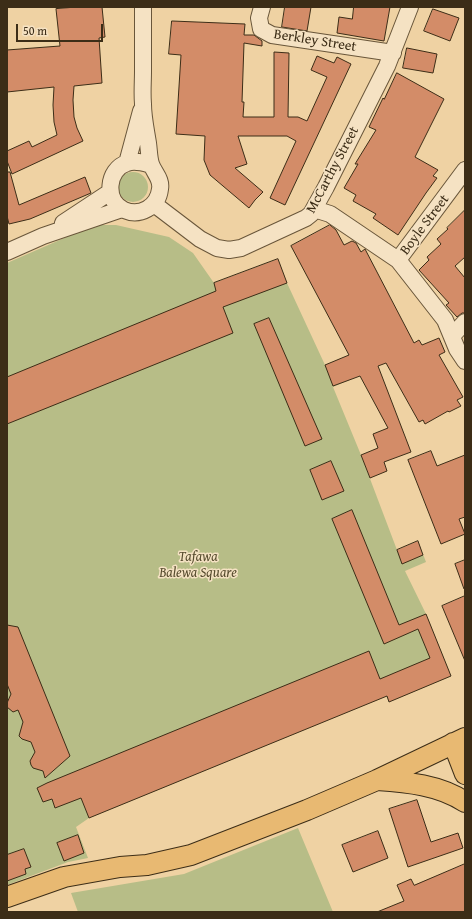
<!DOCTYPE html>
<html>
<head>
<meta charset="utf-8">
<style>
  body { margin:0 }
  #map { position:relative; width:472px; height:919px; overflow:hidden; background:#efd2a3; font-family:"Gentium Book Plus",serif }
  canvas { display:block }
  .frame { position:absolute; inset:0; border:8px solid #3c2d17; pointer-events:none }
  .scale { position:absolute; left:16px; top:24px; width:87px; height:18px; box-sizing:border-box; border:2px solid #3c2d17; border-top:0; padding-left:5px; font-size:12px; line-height:14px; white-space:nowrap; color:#3c2d17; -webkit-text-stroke:3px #f5e2c3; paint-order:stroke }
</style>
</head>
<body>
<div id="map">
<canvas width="472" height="919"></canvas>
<div class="frame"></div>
<div class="scale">50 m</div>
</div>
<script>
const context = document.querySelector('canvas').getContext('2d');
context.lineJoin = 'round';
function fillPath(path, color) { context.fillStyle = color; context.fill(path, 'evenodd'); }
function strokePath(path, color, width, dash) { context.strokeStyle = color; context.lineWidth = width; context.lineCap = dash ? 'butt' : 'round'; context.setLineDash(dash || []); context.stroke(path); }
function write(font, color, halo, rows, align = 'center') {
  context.font = font + ' "Gentium Book Plus",serif'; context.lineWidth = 3; context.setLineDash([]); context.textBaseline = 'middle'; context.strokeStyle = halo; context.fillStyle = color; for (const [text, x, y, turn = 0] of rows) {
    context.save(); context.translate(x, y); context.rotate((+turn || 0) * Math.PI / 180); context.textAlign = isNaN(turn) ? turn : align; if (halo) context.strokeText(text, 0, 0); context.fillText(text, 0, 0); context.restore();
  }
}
fillPath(new Path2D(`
  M118 187a15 15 0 1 1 30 0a15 15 0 1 1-30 0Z
  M94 225H116L169 237 193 253 214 283 278 259 287 283 325 365 346 357 354 378 333 387 361 455 397 550 418 541 426 562 405 571 426 614 451 676 389 702 386 696 89 818 76 827 88 858 68 862 7 885V263Z
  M298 828 333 912H78L71 893 184 874Z`), '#b7bd87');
const building = new Path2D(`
  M77 7H102L105 37 99 38 102 83 74 86 73 100 74 117 77 128 83 141 12 174 7 161V151L29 141 32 147 57 135 54 122 53 105 54 87 7 92V50L60 46 56 9Z
  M285 7H311L307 31 282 27Z
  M354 7H390L384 41 337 33 339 17 352 19Z
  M433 9 459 18 450 41 424 31Z
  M172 21 245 24 244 35H254L262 41V46L244 43 242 102H244L243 117H274V52L289 53 288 117H298L307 121 327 77 311 70 317 56 334 63 337 57 351 64 285 205 270 198 296 141 287 136H238L247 164 235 168 263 192 255 200 249 208 210 175 204 160 205 136 176 134 181 55 169 54Z
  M407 48 437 54 433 73 403 68Z
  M397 73 444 99 415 157 438 170 433 176 437 178 426 193 398 235 373 218 376 214 353 201 356 195 344 188 358 164H355L376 130 369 127 383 98 384 99Z
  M7 172H10L19 205 85 177 91 193 30 219 9 224 7 216Z
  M465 210V257L455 266 465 278V313H462L457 317 446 305 449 303 419 270 429 260 427 257 441 244 437 239 448 229 447 228Z
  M330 225 336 230 344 245 352 241 356 243 361 252 365 249 414 343 419 340 422 345 439 338 445 352 439 355 463 397 457 400 461 406 449 412 448 411 425 424 423 420 419 422 386 363 378 366 411 452 384 462 387 471 370 478 361 455 378 448 373 434 388 428 360 376 333 386 325 365 349 355 291 246Z
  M278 259 287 283 223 307 233 333 7 424V377L216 291 214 283Z
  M269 318 322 439 305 446 254 324Z
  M431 451 437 466 465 455V517L459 519 465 534 441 544 408 460Z
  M331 461 344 491 322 500 310 470Z
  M352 510 399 625 426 614 451 676 389 702 387 696 89 818 81 798 55 808 52 799 43 802 37 788 47 783 369 651 380 679 430 658 418 629 384 644 332 519Z
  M418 541 423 555 402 564 397 550Z
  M465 560V589H464L455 564Z
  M465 596V661L442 606Z
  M7 625 18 627 70 756 45 778 43 771 33 768 31 765 30 761 35 752 31 742 22 739 19 736 23 722 18 710 13 712 7 707V703L11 694 7 684Z
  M417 800 431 842 458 833 463 848 408 867 389 809Z
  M378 831 388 858 353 872 342 845Z
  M78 835 84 853 64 861 57 843Z
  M24 849 31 867 25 869 26 874 7 881V855Z
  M465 864V912H377L404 901 397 885 411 879 414 885Z`);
fillPath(building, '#d38c68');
strokePath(building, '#3c2d17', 1);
const minor = new Path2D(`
  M143 7C143 28 143 50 143 71 143 82 142 93 143 104 143 117 146 130 148 143 149 150 149 158 151 164 154 173 162 179 160 189 158 207 140 217 124 210 104 201 107 169 127 163 135 160 144 163 151 165
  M262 7 259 18 261 29 272 35 393 53
  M127 163 141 111
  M154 204 200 239 217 248 229 250 241 248 306 218 311 214 326 187 387 66 410 7
  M314 209 330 214 398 260 445 320 457 349 465 361
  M63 223 110 192
  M7 252 43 236 122 209
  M398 260 465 170
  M452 336 465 322`);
const major = new Path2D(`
  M453 743 465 774
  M377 780C407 782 440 785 465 802
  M7 897 64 877 120 867 147 865 191 855 307 810 377 780 465 738`);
strokePath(minor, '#69563a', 18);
strokePath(major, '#3c2d17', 22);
strokePath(minor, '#f5e2c3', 16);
strokePath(major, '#e8b972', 20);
write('14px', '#3c2d17', '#f5e2c3', [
  ["Berkley Street",315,41,9],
  ["McCarthy Street",333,170,-62],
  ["Boyle Street",425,225,-53]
]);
write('italic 14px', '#554a2d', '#f5e2c3', [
  ["Tafawa",198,557],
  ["Balewa Square",198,573]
]);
</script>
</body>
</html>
